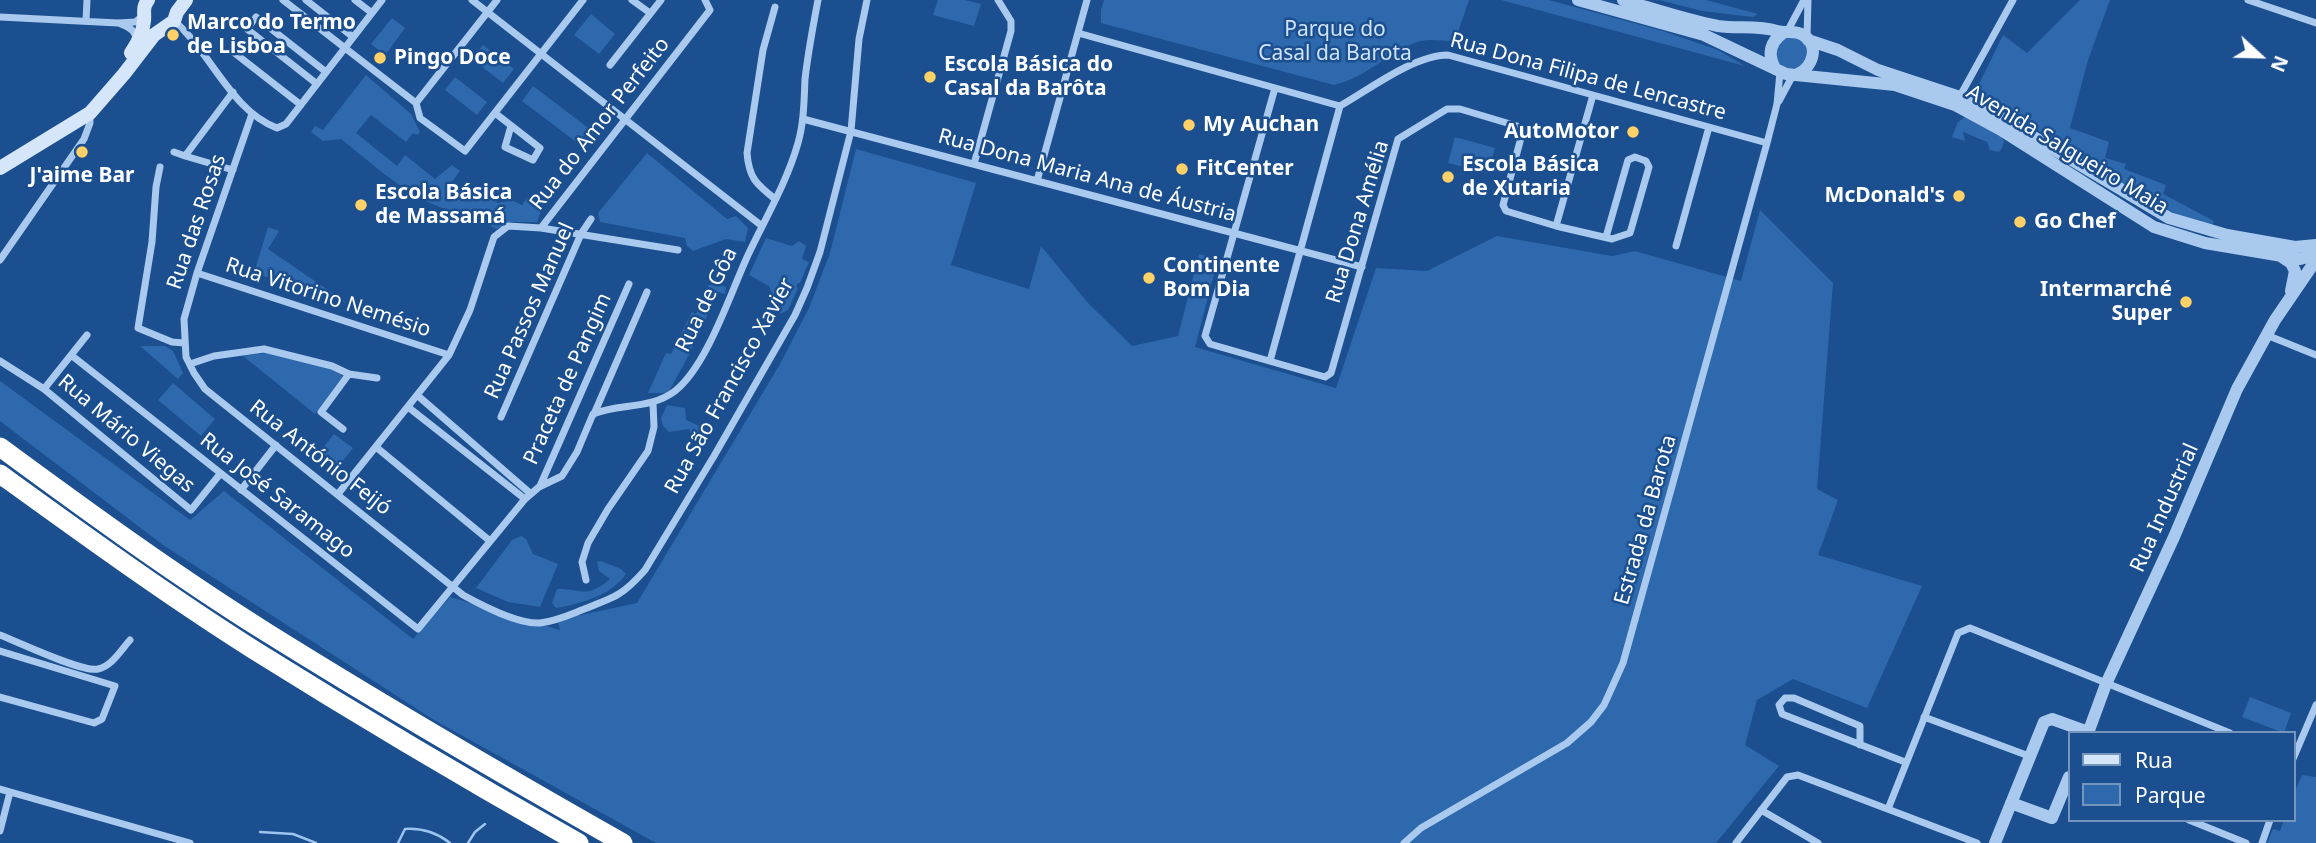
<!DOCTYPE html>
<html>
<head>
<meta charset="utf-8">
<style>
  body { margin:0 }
  #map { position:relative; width:2316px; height:843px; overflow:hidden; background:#1b4f8f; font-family:"Noto Sans",sans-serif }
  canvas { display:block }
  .legend { position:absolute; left:2068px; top:731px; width:228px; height:91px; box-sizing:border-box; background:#1b4f8f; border:2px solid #7695bc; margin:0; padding:9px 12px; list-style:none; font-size:21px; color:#fff }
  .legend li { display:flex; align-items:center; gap:14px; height:35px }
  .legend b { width:35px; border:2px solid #7695bc }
  .north { position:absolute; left:2225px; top:21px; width:70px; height:70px; -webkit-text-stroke:5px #1b4f8f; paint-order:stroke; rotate:112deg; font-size:19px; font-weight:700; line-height:28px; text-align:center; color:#fff }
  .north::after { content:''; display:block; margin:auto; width:24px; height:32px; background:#fff; clip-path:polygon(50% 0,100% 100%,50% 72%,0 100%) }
</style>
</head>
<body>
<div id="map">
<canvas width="2316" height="843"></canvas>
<ul class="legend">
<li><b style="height:9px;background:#d6e6fa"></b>Rua</li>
<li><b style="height:19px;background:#2e69ad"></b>Parque</li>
</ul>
<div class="north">N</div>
</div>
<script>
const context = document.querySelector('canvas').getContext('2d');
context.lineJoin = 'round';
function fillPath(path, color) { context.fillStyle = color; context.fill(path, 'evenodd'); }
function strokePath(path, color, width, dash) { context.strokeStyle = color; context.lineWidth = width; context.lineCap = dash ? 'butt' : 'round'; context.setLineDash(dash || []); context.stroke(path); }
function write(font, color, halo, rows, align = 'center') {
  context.font = font + ' "Noto Sans",sans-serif'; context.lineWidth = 5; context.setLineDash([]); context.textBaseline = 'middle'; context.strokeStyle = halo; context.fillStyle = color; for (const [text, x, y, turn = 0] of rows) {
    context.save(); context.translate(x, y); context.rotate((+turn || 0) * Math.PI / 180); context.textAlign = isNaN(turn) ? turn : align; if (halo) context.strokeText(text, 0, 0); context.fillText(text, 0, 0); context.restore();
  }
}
fillPath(new Path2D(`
  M938 0H965L981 4 974 26 933 15Z
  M1104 0H1469L1455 41C1443 41 1428 38 1417 42 1386 53 1368 77 1334 85L1101 23V10Z
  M1501 0H1549L1663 31 1718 50 1745 66Z
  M1659 0H1706L1758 14 1753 17 1702 11Z
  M2080 0H2110L2088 60 2070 128 2109 142 2105 158 2126 164 2124 169 2166 185 2163 194 2214 221 2211 227 2178 215 2139 195 2141 191 2132 187 2130 188 1983 96 1978 86 2003 35 2027 53Z
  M591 14 615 34 599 54 574 35Z
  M392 18 405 28 385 55 371 44Z
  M1776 53a16 16 0 1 1 32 0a16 16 0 1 1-32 0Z
  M483 45 514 69 503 83 472 59Z
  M366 75 411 114 420 132 417 135 413 133 406 142 371 115 356 133 397 166 405 155 435 179 452 165 460 171 451 183 476 197 482 192 498 203 511 200 522 205 527 198 542 208 537 222H511L496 229C475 216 452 213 430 203 401 190 366 159 341 139L323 141 311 132 315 126 323 130Z
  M455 77 487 102 477 115 445 90Z
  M533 86 595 133 584 148 522 101Z
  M1965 117 1999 133 2004 141 2002 148 1999 152 1990 150 1987 142 1963 132 1965 141 1952 137 1958 122Z
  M1455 137 1495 148 1488 173 1448 163Z
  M856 149 976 183 951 265 1029 289 1041 246 1088 303 1132 346 1178 336 1199 254 1218 259 1195 347 1336 388 1376 268 1427 271 1497 236 1612 256 1635 251 1741 281 1760 210 1833 283 1817 489 1838 500 1818 555 1922 586 1867 708 1793 679 1757 700 1745 745 1779 766 1716 843H656L434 720 163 545 0 421V381L190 520 224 491 413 639 450 597 560 630 557 620 637 603 780 364 809 308 830 253Z
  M647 153 727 219 736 216 748 228 745 242 726 239 693 251 687 246 685 238 600 222 598 213Z
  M268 227 279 231 268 249 347 303 254 273Z
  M766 238 792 246 799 241 806 246 802 259 809 262 800 283H798L796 287 798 288 788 310 780 314 769 286 749 275Z
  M715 283 726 287 725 294 718 292 689 355 668 393H648L666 353 671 354 692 312 696 314 709 285Z
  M140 346H165L173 351 183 373 178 379Z
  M265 353 331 369 343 376 315 414 243 356Z
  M173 383 215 419 201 436 158 400Z
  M667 405 685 408 686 420 711 431 705 436 693 440 689 429 669 432 663 426 661 418Z
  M334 434 353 448 337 468 318 454Z
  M521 536 526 539 533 554 558 564 540 607 508 602 476 588 512 540Z
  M601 561 621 569 626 574C612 595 580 604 556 608L552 603 557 589C580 588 586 600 610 579L599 571 597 562Z
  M2250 697 2291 713 2284 733 2242 717Z
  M2302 775 2316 777V843H2267L2273 829 2280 831 2284 820H2293V796Z`), '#2e69ad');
strokePath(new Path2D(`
  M260 832 293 834 316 843
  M398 843 405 829C422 828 436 832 450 843
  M468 843 475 832 485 824`), '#9cc4f0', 2.5);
strokePath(new Path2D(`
  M283 0 416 103 420 118 465 151 583 0
  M306 0 353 37
  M355 0 372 13
  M472 0 762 226
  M632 0 650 13
  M2248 0 2316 23
  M775 7 763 50 747 153C749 178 756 184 775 199
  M0 17 118 23 135 22 143 16
  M86 21 87 0
  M174 21C211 52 231 111 277 128L286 124 382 0
  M119 23C127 27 136 29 136 40
  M1787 32 1804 0
  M1078 33 1340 106
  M1807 37 1808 0
  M232 51 301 105
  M610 65 661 0
  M317 84 247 29 256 17 326 72
  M1275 88 1205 336 1210 344 1325 377 1331 373 1398 139 1447 109H1460L1517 126 1522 134 1503 205 1506 211 1556 226 1612 239 1630 233 1649 167 1646 161 1635 157 1628 160 1606 237
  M233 92 185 156 233 170
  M1960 96 2013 0
  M1779 101 1793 75
  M416 103 497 0
  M495 113 540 148 533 160 505 147 511 126
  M252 114 197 273 184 319 186 357 194 373 205 389 463 595C483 606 517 624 540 623 557 621 571 614 587 608 616 597 624 594 645 570L714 456 795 315 807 288 820 252 851 131 859 39 867 0
  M803 119 1362 267
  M174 152 185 156
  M974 164 1011 31V21L998 0
  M160 167 156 187 152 242 138 328 172 342 184 343
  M1037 181 1087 0
  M1556 226 1593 95
  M541 228 678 250
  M1676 246 1709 127
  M0 260 84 139 90 123V114
  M197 273 449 355
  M2269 336 2316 355
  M71 355 418 629 525 499 539 487 562 476 577 452 593 414C620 403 650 410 675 391 707 366 730 294 748 255 765 219 787 182 798 143 804 122 804 101 805 79 808 53 813 26 818 0
  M0 361 44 389 191 510 220 474
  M1270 361 1340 106C1370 89 1414 55 1448 55L1767 143
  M190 364 214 356 264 349 332 366 349 374 321 412 343 429
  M349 374 377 378
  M44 389 87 335
  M417 395 531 494
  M408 407 525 499
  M594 414 647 292
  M501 417 581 234 591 219
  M376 447 490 541
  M540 486 629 284
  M241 490 276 445
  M338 494 449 355 470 310 494 237 508 226 541 228 710 10 705 0
  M586 580 582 562 588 543 608 509 648 451 654 427 653 403
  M0 635C18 642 83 673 98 669 112 666 121 650 130 640
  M0 651 115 686 102 719 94 723 0 697
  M1924 717 2029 756
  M1860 745V726L1794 698H1785L1779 705 1782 714 1905 762
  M2293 759 2316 705
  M0 789 190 843
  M1888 809 1958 633 1970 628 2230 733
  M1761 810 1818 843
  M2189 820 2246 843
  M0 831 10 792
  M1404 843 1421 828 1567 743 1591 722 1604 705 1623 663 1767 143 1777 104 1780 72
  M1736 843 1787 777 1798 775 1977 843
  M2262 843 2270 820`), '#a9c9ee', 7);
strokePath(new Path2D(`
  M1578 0 1704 35 1786 74 1895 85 1955 105 2001 130 2154 227 2205 243 2300 259 2316 255
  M1623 0C1654 9 1686 20 1718 26 1737 29 1758 25 1777 31 1786 34 1794 29 1803 35 1820 45 1813 67 1798 74
  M1808 40 1838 50 1878 70 1975 102 2169 218 2227 235 2295 247 2316 245
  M1775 68C1767 54 1770 42 1783 33
  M2282 257 2291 263 2295 271 2291 291
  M2088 733 2106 684 2174 537 2237 389 2275 320 2316 260
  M2011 803 2052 818 2069 777
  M1995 843 2044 722 2052 719 2088 732`), '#a9c9ee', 12);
strokePath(new Path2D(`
  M131 53C137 44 143 33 144 21 145 12 142 8 148 0
  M0 168 90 113 124 74 154 35 174 21 177 12 186 0`), '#d6e6fa', 14);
strokePath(new Path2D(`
  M0 447C87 511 175 575 266 632 383 705 503 775 623 843
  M0 474C83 534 167 595 254 650 361 717 469 781 579 843`), '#fff', 19);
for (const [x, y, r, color] of [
  [173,35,7,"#ffd166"],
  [380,58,7,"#ffd166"],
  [930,77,7,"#ffd166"],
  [1189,125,7,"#ffd166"],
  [1633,132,7,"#ffd166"],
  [82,152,7,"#ffd166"],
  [1182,169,7,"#ffd166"],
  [1448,177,7,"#ffd166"],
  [1959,196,7,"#ffd166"],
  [361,205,7,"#ffd166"],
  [2020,222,7,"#ffd166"],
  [1149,278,7,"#ffd166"],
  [2186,302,7,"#ffd166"]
]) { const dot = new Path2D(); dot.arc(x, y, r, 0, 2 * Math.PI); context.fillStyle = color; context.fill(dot); strokePath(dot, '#1b4f8f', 2.5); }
write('bold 21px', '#fff', '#1b4f8f', [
  ["Marco do Termo",187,23],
  ["de Lisboa",187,47],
  ["Pingo Doce",394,58],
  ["Escola Básica do",944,65],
  ["Casal da Barôta",944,89],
  ["My Auchan",1203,125],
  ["AutoMotor",1619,132,"right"],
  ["Escola Básica",1462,165],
  ["de Xutaria",1462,189],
  ["FitCenter",1196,169],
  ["J'aime Bar",82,176,"center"],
  ["Escola Básica",375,193],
  ["de Massamá",375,217],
  ["McDonald's",1945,196,"right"],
  ["Go Chef",2034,222],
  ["Continente",1163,266],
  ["Bom Dia",1163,290],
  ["Intermarché",2172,290,"right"],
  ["Super",2172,314,"right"]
], 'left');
write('21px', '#cfe3fa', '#1b4f8f', [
  ["Parque do",1335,30],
  ["Casal da Barota",1335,54]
]);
write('21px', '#fff', '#1b4f8f', [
  ["Rua Dona Filipa de Lencastre",1588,77,15],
  ["Rua do Amor Perfeito",600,124,-52],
  ["Avenida Salgueiro Maia",2067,150,31],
  ["Rua Dona Maria Ana de Áustria",1087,176,15],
  ["Rua das Rosas",197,222,-71],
  ["Rua Dona Amélia",1358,222,-73],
  ["Rua Vitorino Nemésio",328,298,18],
  ["Rua de Gôa",707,300,-64],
  ["Rua Passos Manuel",530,311,-66],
  ["Praceta de Pangim",568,379,-66],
  ["Rua São Francisco Xavier",730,386,-61],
  ["Rua Mário Viegas",126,434,40],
  ["Rua António Feijó",320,458,38],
  ["Rua José Saramago",277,496,38],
  ["Rua Industrial",2165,508,-66],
  ["Estrada da Barota",1646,520,-74]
]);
</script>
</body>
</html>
